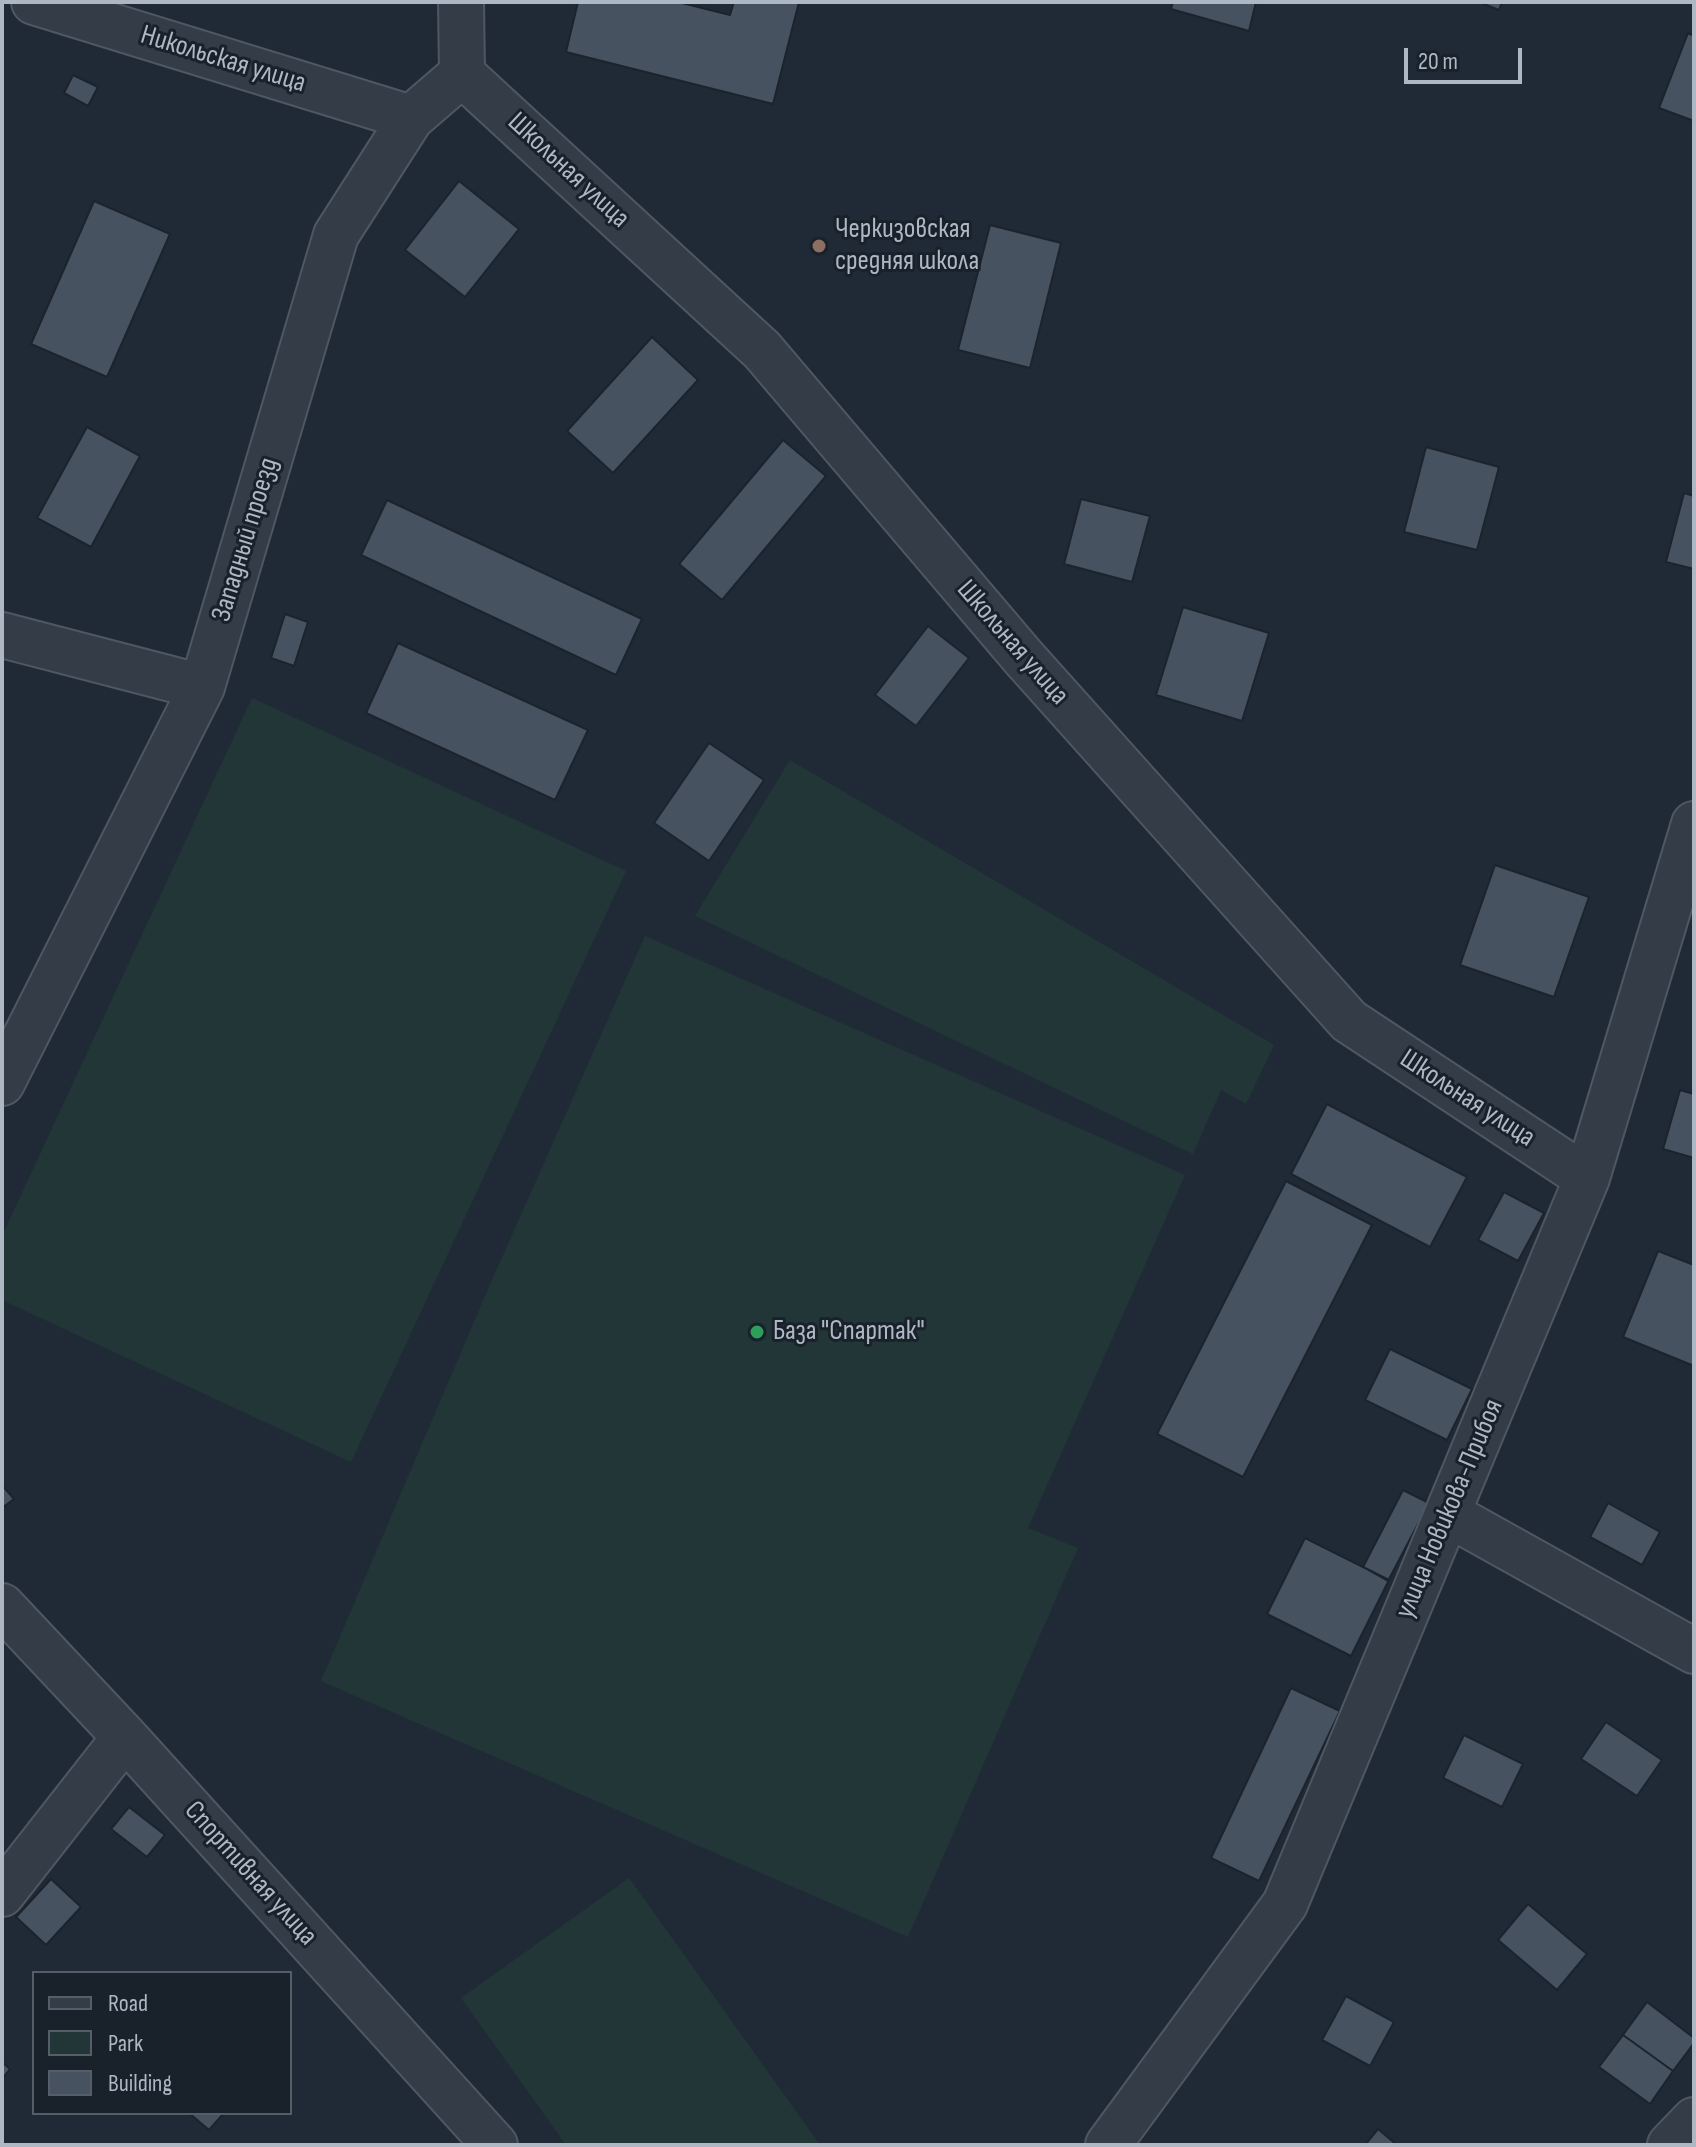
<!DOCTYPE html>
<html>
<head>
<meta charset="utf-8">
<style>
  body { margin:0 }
  #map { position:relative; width:1696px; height:2147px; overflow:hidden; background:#202a36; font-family:"Sofia Sans Condensed",sans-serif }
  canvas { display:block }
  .frame { position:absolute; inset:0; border:4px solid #aeb7c4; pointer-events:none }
  .legend { position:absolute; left:32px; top:1971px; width:260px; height:144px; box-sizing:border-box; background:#19212b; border:2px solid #555d68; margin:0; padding:10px 14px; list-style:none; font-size:24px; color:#aeb7c4 }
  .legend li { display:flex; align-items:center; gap:16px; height:40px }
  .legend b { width:40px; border:2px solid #555d68 }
  .scale { position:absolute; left:1404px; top:48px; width:118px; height:36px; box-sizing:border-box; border:4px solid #aeb7c4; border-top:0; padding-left:10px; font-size:24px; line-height:28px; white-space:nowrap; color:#aeb7c4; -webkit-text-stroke:6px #19212b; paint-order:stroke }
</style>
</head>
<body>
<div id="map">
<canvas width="1696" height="2147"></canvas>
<div class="frame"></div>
<ul class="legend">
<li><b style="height:10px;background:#343c47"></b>Road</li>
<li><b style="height:22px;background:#223637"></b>Park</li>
<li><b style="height:22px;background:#465260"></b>Building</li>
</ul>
<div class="scale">20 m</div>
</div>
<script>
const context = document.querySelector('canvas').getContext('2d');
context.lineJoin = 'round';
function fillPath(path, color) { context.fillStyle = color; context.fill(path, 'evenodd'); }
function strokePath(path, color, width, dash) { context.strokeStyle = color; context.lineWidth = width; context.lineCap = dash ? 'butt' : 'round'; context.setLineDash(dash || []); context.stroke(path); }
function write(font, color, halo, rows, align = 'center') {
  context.font = font + ' "Sofia Sans Condensed",sans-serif'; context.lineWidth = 6; context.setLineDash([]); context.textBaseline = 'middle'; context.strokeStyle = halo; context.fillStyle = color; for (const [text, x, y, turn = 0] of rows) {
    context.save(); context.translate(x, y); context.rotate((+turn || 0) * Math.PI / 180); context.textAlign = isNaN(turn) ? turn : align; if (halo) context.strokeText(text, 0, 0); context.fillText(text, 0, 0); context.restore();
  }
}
fillPath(new Path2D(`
  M252 698 626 871 351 1462 2 1300V1236Z
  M790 760 1274 1045 1246 1104 1221 1090 1193 1154 695 916Z
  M645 936 1185 1175 1028 1528 1078 1548 908 1937 321 1681 488 1289Z
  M629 1878 820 2145H566L461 1998Z`), '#223637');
const building = new Path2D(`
  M578 2H678L730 15 734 2H799L773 104 566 52Z
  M1173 2H1256L1249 31 1171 9Z
  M1479 2H1502L1499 10Z
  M1688 33 1694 36V121L1659 108Z
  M73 75 98 87 88 106 64 93Z
  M459 181 519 229 465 297 405 250Z
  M94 201 170 234 107 377 31 344Z
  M990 225 1061 243 1030 368 958 350Z
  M652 337 698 380 613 473 567 431Z
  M87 427 140 456 91 547 37 518Z
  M783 440 826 476 722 600 679 564Z
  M1426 447 1499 467 1477 550 1404 532Z
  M1684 493 1694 496V569L1666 562Z
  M1081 499 1150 516 1132 582 1064 564Z
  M387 500 642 619 616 675 361 555Z
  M1183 607 1269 633 1242 721 1156 695Z
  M285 614 308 622 294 666 271 658Z
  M928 626 969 658 916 726 875 695Z
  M398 643 588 730 555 800 366 713Z
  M709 743 764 780 709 861 654 823Z
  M1495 865 1589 897 1554 997 1460 965Z
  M1680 1090 1694 1094V1158L1663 1149Z
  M1327 1104 1467 1177 1430 1247 1291 1174Z
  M1286 1181 1372 1225 1243 1477 1157 1434Z
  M1504 1192 1544 1213 1518 1261 1478 1240Z
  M1658 1251 1694 1265V1366L1623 1337Z
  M1390 1349 1472 1389 1447 1440 1365 1400Z
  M2 1485 14 1499 2 1508Z
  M1403 1490 1429 1503 1388 1581 1363 1567Z
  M1608 1503 1660 1532 1642 1565 1590 1537Z
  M1305 1538 1389 1580 1351 1656 1267 1614Z
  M1291 1688 1340 1711 1259 1881 1211 1858Z
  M1606 1722 1662 1760 1637 1796 1581 1759Z
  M1464 1735 1523 1764 1502 1807 1443 1778Z
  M129 1807 165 1835 147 1857 111 1829Z
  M51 1879 81 1907 46 1945 16 1917Z
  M1528 1904 1587 1954 1557 1990 1498 1940Z
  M1346 1996 1394 2022 1370 2066 1322 2040Z
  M1647 2002 1694 2038V2043L1673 2071 1623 2035Z
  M1623 2035 1673 2071 1650 2104 1599 2067Z
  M2 2062 10 2069 2 2079Z
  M189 2113H224L209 2130Z
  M1378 2129 1397 2145H1365Z`);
fillPath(building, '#465260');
strokePath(building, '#1b232d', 2);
const minor = new Path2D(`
  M34 2 411 118
  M462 74 762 350 1023 657 1349 1021 1587 1178
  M2 635 202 687
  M2 1083 202 687 336 235 411 118 462 74 461 2
  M1448 1514 1694 1651
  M2 1606 125 1737 495 2145
  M2 1894 125 1737
  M1108 2145 1285 1904 1587 1178 1694 824
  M1670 2145 1694 2120`);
strokePath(minor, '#4e5762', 48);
strokePath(minor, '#343c47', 44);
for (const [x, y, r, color] of [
  [819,246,8,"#8d6e63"],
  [757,1332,8,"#2e9e5b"]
]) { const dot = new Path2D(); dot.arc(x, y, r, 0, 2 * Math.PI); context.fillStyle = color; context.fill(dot); strokePath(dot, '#19212b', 3); }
write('28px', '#aeb7c4', '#19212b', [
  ["Никольская улица",223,60,17],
  ["Школьная улица",568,171,43],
  ["Западный проезд",246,540,-73],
  ["Школьная улица",1012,643,49],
  ["Школьная улица",1467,1099,33],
  ["улица Новикова-Прибоя",1450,1509,-67],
  ["Спортивная улица",250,1874,48]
]);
write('28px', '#aeb7c4', '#19212b', [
  ["Черкизовская",835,230],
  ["средняя школа",835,262],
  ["База \"Спартак\"",773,1332]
], 'left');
</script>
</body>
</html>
